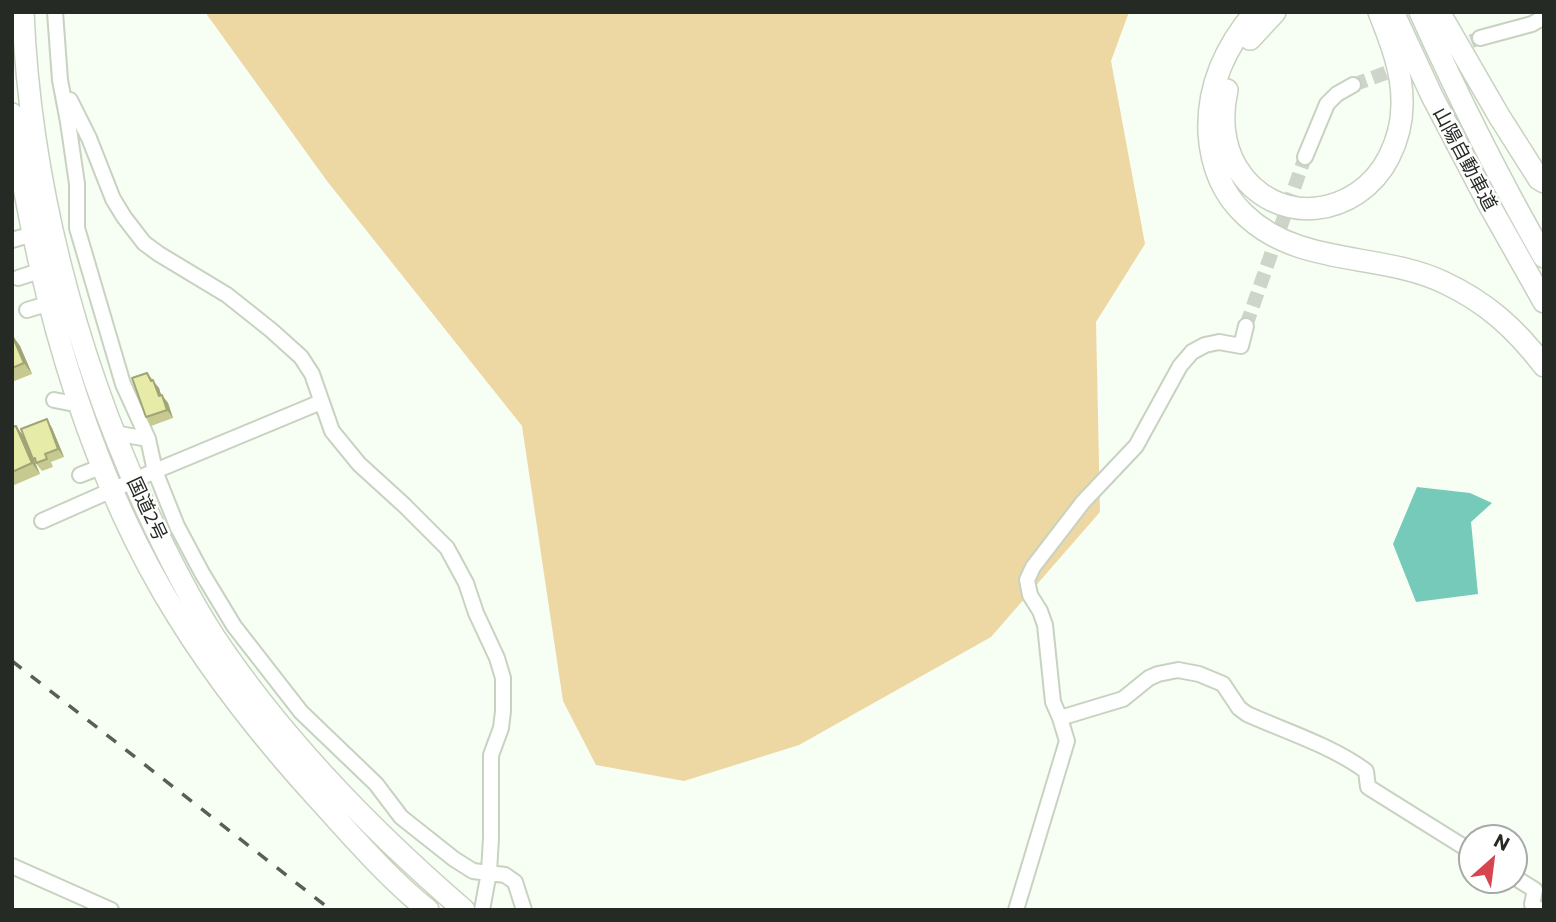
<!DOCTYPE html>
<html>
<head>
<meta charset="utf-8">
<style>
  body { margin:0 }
  #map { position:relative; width:1556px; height:922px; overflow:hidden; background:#f7fef4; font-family:Commissioner,sans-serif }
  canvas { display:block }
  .frame { position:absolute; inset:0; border:14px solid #262a24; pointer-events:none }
  .north { position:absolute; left:1458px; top:824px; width:70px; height:70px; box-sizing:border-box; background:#fff; border:2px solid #a8aaa7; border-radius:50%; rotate:28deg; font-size:19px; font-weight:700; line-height:28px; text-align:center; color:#262a24 }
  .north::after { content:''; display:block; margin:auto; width:24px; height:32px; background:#d64550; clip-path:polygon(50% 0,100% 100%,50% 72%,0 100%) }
</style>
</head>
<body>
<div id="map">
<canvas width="1556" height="922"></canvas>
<div class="frame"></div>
<div class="north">N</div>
</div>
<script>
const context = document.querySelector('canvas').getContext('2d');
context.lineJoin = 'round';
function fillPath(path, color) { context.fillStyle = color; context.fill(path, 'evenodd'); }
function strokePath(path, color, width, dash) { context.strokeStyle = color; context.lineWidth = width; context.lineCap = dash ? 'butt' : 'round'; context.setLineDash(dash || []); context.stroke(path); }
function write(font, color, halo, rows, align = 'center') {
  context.font = font + ' Commissioner,"Noto Sans JP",sans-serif'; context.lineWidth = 5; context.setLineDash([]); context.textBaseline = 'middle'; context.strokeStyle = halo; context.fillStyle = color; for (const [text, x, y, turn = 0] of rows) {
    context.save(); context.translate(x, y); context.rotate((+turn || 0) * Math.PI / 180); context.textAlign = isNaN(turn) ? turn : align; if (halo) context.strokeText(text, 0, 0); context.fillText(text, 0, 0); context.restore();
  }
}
fillPath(new Path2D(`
  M205 12H1129L1111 61 1145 244 1096 322 1100 512 991 637 799 745 684 781 596 765 563 701 522 426 327 181Z`), '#edd8a3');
fillPath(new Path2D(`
  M1417 487 1470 493 1492 503 1471 522 1478 594 1416 602 1393 544Z`), '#75cab9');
strokePath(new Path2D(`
  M1353 85 1480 38
  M1246 326 1305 157`), '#cdd4ca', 14, [14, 7]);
const minor = new Path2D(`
  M55 12 60 80 68 122 77 184V228L123 384 148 439 155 471 177 526 202 573 234 626 301 712 376 784 401 817 454 859 473 871 505 875 515 882 524 910
  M1480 38 1532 24 1544 17
  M70 100 89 138 113 199 124 217 144 243 159 254 227 295 271 330 301 357 312 374 332 431 359 464 404 505 447 548 466 583 476 613 497 658 503 678V711L501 728 491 755V838L489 872 482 910
  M1305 157 1327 104 1337 94 1353 85
  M12 240 33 234
  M18 278 42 270
  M27 310 50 303
  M54 400 80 405
  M114 433 148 439
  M80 475 103 466
  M42 521 155 471 321 402
  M1060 718 1123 699 1149 678 1158 674 1178 670 1199 674 1223 684 1239 708 1247 714C1287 732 1330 745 1366 771L1368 787 1472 852
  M12 866 111 910
  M1514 877 1535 890 1532 904 1540 910
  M1016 910 1067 741 1060 718 1053 702 1045 625 1040 611 1030 595 1027 580 1033 567 1083 502 1136 446 1180 366 1192 352 1205 345 1219 342 1241 346 1246 326`);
const highway = new Path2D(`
  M23 12C30 180 74 349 143 502 164 548 187 595 215 638 284 741 370 829 464 910
  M1255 12C1225 47 1207 87 1209 133 1211 164 1222 193 1244 214 1298 267 1379 252 1443 282 1486 302 1515 328 1544 366
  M1393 12 1432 96 1487 201 1544 302
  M1420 12C1458 96 1498 177 1544 257
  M1439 12 1499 116 1539 179 1544 182
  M1250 39 1275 12
  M1227 90C1221 116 1223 145 1237 168 1275 229 1358 218 1389 157 1397 141 1402 123 1402 105 1403 73 1391 42 1379 12
  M12 114C37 285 85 469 178 617 219 683 268 744 320 801 354 838 388 878 428 910`);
strokePath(minor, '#c7d2c1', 18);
strokePath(highway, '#c7d2c1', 24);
strokePath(minor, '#fff', 14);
strokePath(highway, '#fff', 21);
strokePath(new Path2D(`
  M12 661 331 910`), '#595e57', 3.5, [12, 12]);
fillPath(new Path2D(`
  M12 335 20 346 32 374 12 382Z
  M152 381 159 388 161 395 168 403 173 418 151 426 146 417Z
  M16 426 24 437 52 428 64 457 51 462 53 467 42 471 34 461 40 474 12 486V427Z`), '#c6ca90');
fillPath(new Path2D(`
  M12 335 20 346 32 374 24 363Z
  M147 373 159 388 164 404 159 396Z
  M162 395 168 403 173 418 167 410Z
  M47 419 52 428 64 457 58 449Z
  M16 426 24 437 40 474 32 463Z`), '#a1a475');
const building = new Path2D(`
  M12 335 24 363 12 368Z
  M147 373 151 381 153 380 159 396 162 395 167 410 146 417 132 378Z
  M47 419 58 449 45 454 47 459 36 463 35 458 33 459 21 429Z
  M16 426 32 463 12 472V427Z`);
fillPath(building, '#e6eba7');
strokePath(building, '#a1a475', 2);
write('19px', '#262a24', '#fff', [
  ["山陽自動車道",1465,159,62],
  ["国道2号",147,509,65]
]);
</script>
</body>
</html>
